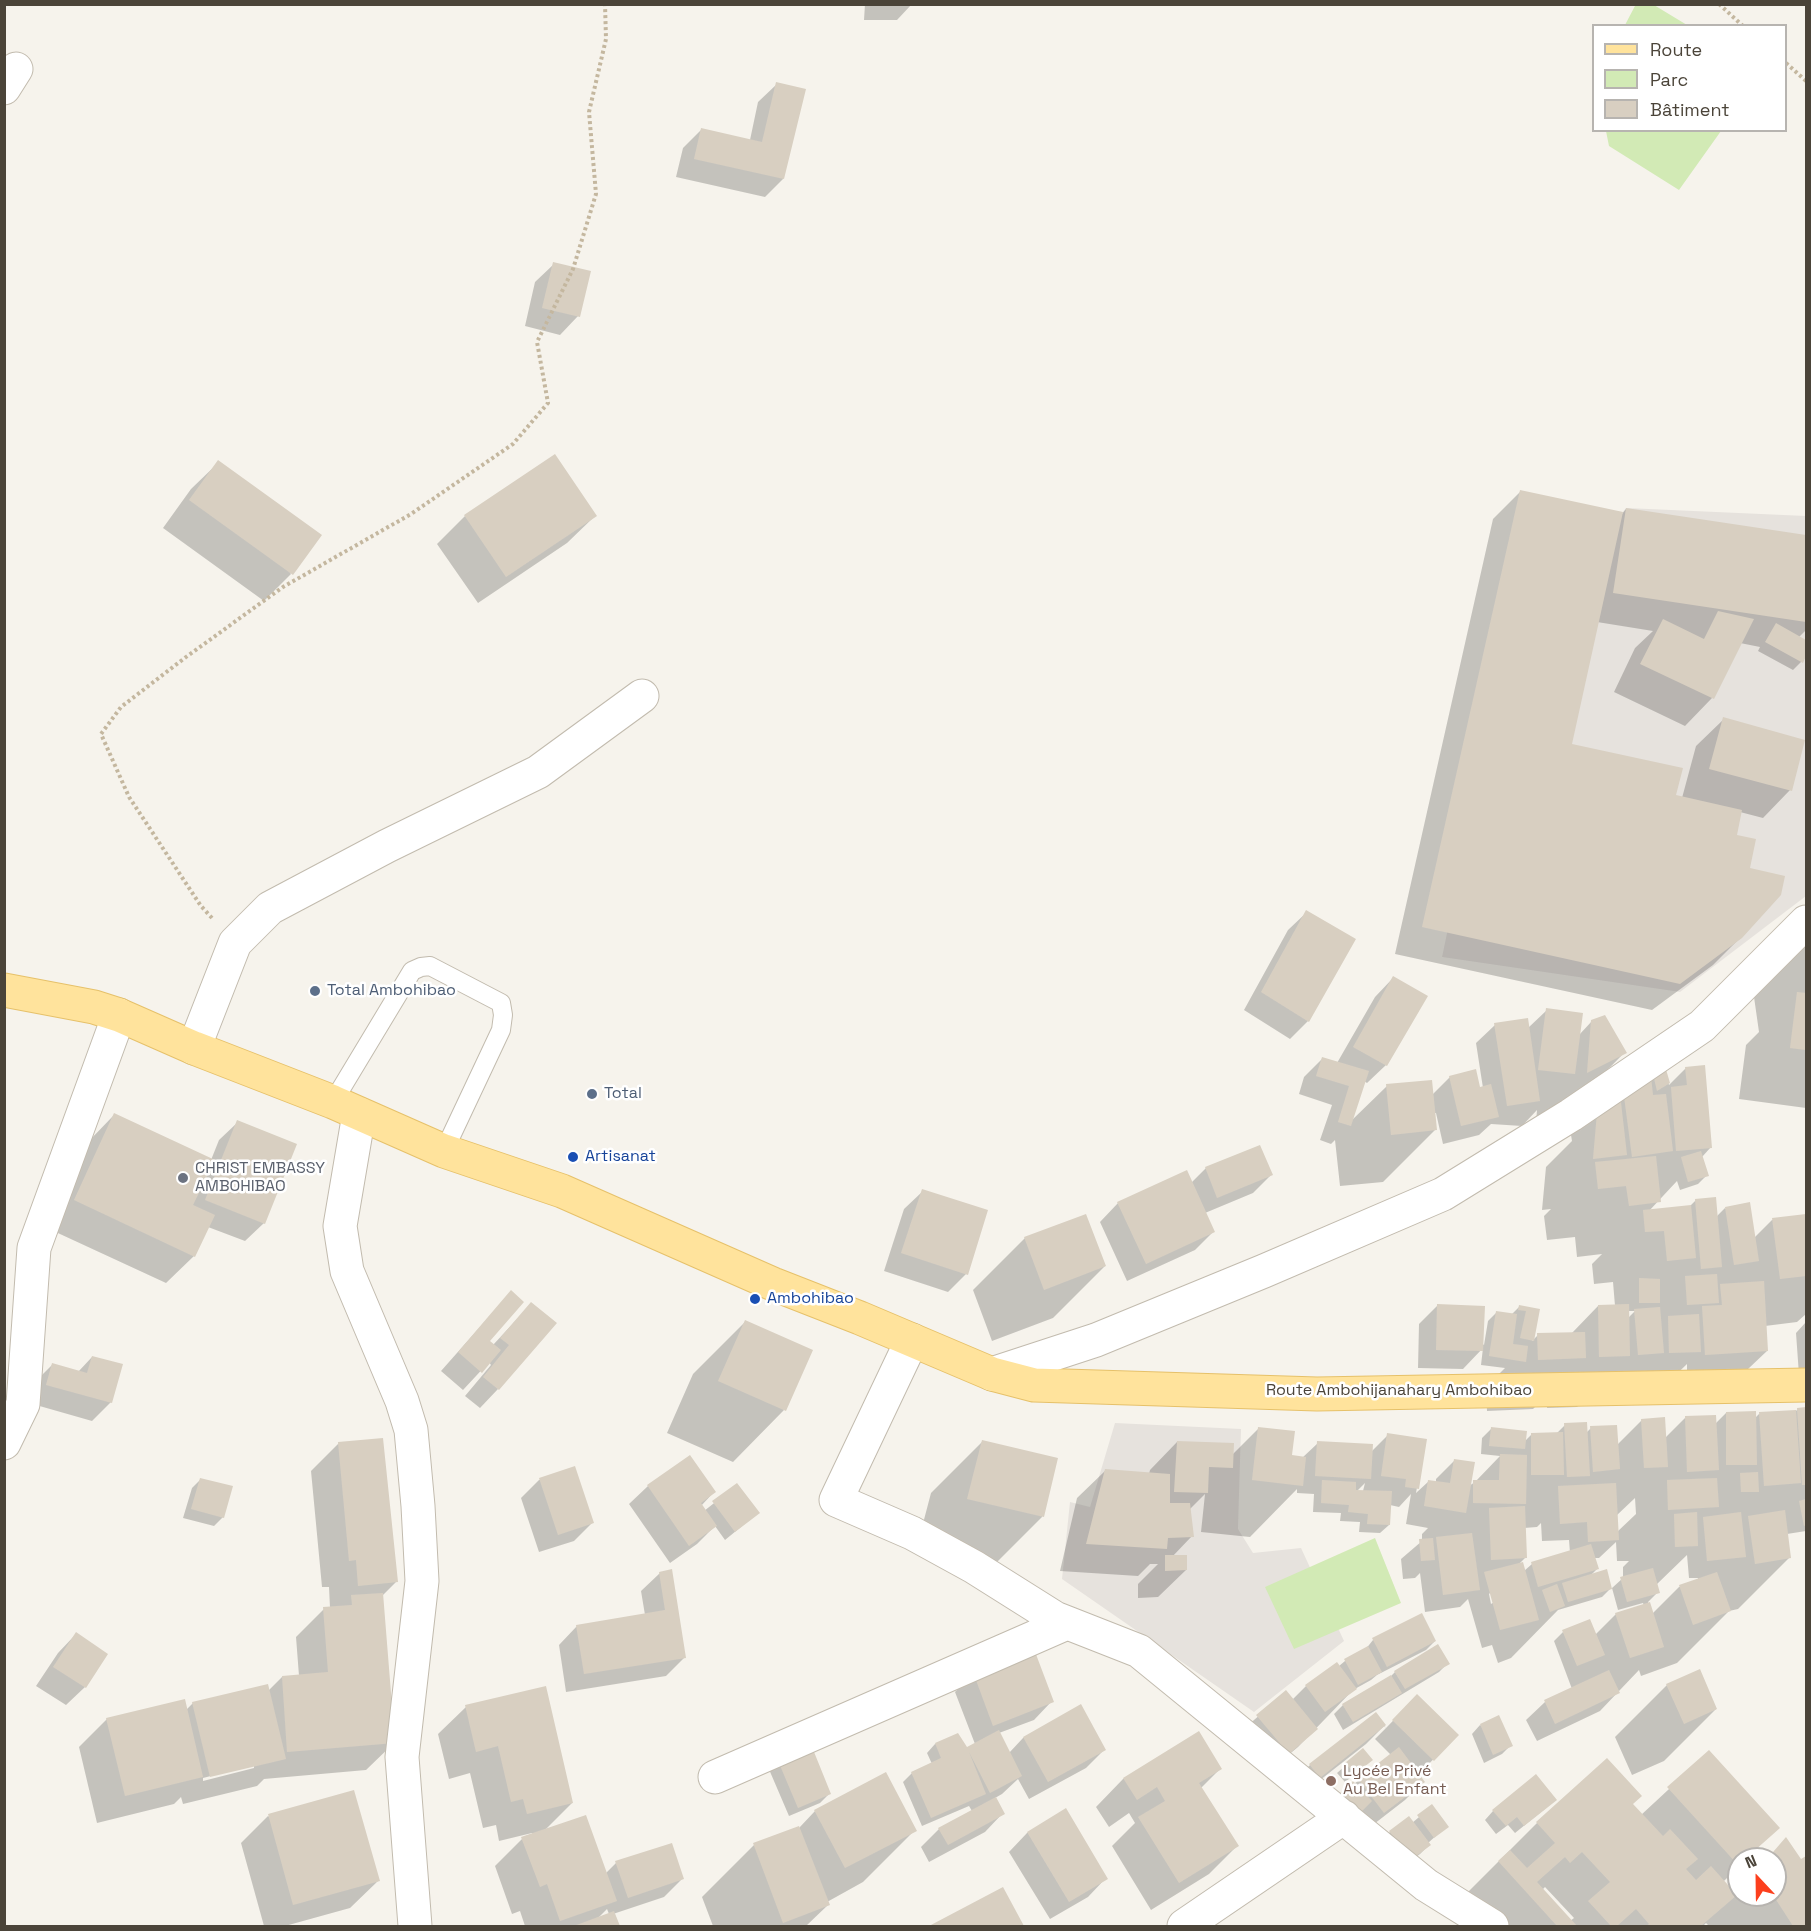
<!DOCTYPE html>
<html>
<head>
<meta charset="utf-8">
<style>
  body { margin:0 }
  #map { position:relative; width:1811px; height:1931px; overflow:hidden; background:#f6f3ec; font-family:"Space Grotesk",sans-serif }
  canvas { display:block }
  .frame { position:absolute; inset:0; border:6px solid #4b4439; pointer-events:none }
  .legend { position:absolute; left:1592px; top:24px; width:195px; height:108px; box-sizing:border-box; background:#fff; border:2px solid #b7b4b0; margin:0; padding:8px 10px; list-style:none; font-size:18px; color:#4b4439 }
  .legend li { display:flex; align-items:center; gap:12px; height:30px }
  .legend b { width:30px; border:2px solid #b7b4b0 }
  .north { position:absolute; left:1727px; top:1847px; width:60px; height:60px; box-sizing:border-box; background:#fff; border:2px solid #b7b4b0; border-radius:50%; rotate:338deg; font-size:16px; font-weight:700; line-height:24px; text-align:center; color:#4b4439 }
  .north::after { content:''; display:block; margin:auto; width:21px; height:27px; background:#fc3f1d; clip-path:polygon(50% 0,100% 100%,50% 72%,0 100%) }
</style>
</head>
<body>
<div id="map">
<canvas width="1811" height="1931"></canvas>
<div class="frame"></div>
<ul class="legend">
<li><b style="height:8px;background:#ffe39c"></b>Route</li>
<li><b style="height:16px;background:#d2eab5"></b>Parc</li>
<li><b style="height:16px;background:#d8cfc1"></b>Bâtiment</li>
</ul>
<div class="north">N</div>
</div>
<script>
const context = document.querySelector('canvas').getContext('2d');
context.lineJoin = 'round';
function fillPath(path, color) { context.fillStyle = color; context.fill(path, 'evenodd'); }
function strokePath(path, color, width, dash) { context.strokeStyle = color; context.lineWidth = width; context.lineCap = dash ? 'butt' : 'round'; context.setLineDash(dash || []); context.stroke(path); }
function write(font, color, halo, rows, align = 'center') {
  context.font = font + ' "Space Grotesk",sans-serif'; context.lineWidth = 5; context.setLineDash([]); context.textBaseline = 'middle'; context.strokeStyle = halo; context.fillStyle = color; for (const [text, x, y, turn = 0] of rows) {
    context.save(); context.translate(x, y); context.rotate((+turn || 0) * Math.PI / 180); context.textAlign = isNaN(turn) ? turn : align; if (halo) context.strokeText(text, 0, 0); context.fillText(text, 0, 0); context.restore();
  }
}
fillPath(new Path2D(`
  M1536 506 1623 512 1626 508 1806 516V896L1680 992 1442 957Z
  M1115 1423 1241 1429 1238 1529 1253 1553 1301 1548 1344 1641 1254 1712 1062 1579 1070 1502 1090 1507Z`), '#e6e2dd');
fillPath(new Path2D(`
  M1636 4 1654 5 1687 25H1625Z
  M1606 131V130L1721 131 1679 190 1609 146Z
  M1375 1538 1401 1603 1294 1649 1265 1587Z`), '#d2eab5');
fillPath(new Path2D(`
  M865 4H912L897 20H864Z
  M777 84 783 179 765 197 676 177 683 148 701 130 750 140 758 102Z
  M554 264 578 316 560 335 525 326 535 282Z
  M554 456 595 516 567 543 478 603 437 544 465 516Z
  M219 462 291 574 264 601 163 528 191 489Z
  M1520 492 1622 514 1626 509 1806 536V630L1799 637 1806 641V652L1801 662 1793 670 1758 651 1760 647 1740 643 1712 698 1685 726 1614 692 1635 648 1653 631 1597 622 1570 746 1674 796 1682 798 1696 746 1724 719 1790 790 1763 818 1740 812 1735 836 1748 869 1741 937 1713 965 1652 1010 1395 954 1493 519Z
  M1307 912 1308 1021 1290 1039 1244 1010 1288 930Z
  M1806 945V1108L1739 1099 1746 1045 1759 1032 1754 997Z
  M1393 978 1386 1065 1367 1083 1364 1081 1351 1121 1387 1086 1432 1095 1450 1077 1479 1089 1483 1088 1476 1043 1495 1025 1528 1028 1547 1010 1579 1035 1592 1021 1625 1052 1574 1104 1536 1124 1537 1110 1522 1126 1491 1124 1479 1135 1443 1144 1436 1113H1434L1435 1130 1383 1182 1340 1186 1335 1140 1331 1144 1320 1140 1332 1105 1299 1094 1304 1077 1323 1058 1337 1063 1375 997Z
  M1664 1068 1669 1085 1686 1068 1711 1147 1702 1157 1707 1175 1698 1184 1680 1190 1677 1181 1649 1211 1689 1207 1696 1200 1716 1217 1725 1208 1754 1238 1772 1220 1806 1215V1314L1797 1322 1765 1326 1767 1351 1748 1369 1687 1373V1364L1647 1403 1587 1406 1586 1398 1577 1407 1547 1408V1395L1533 1409 1487 1411 1486 1387 1505 1368 1481 1365 1483 1348 1463 1369 1418 1368 1419 1324 1437 1306 1484 1345 1488 1321 1496 1313 1511 1315 1520 1306 1538 1310 1532 1341 1538 1335 1571 1334 1598 1306H1615L1613 1282 1594 1284 1592 1264 1602 1254 1577 1257 1575 1237 1547 1240 1544 1216 1551 1209 1542 1210 1546 1167 1572 1141 1571 1135 1623 1083ZM1627 1311H1635L1628 1318Z
  M114 1115 211 1160 219 1140 238 1122 264 1223 245 1241 208 1227 194 1256 166 1283 47 1228 87 1143Z
  M1206 1168 1271 1175 1253 1193 1205 1213 1213 1232 1195 1250 1127 1281 1100 1222 1118 1203 1191 1183Z
  M923 1191 966 1274 948 1292 884 1271 904 1209Z
  M1025 1238 1105 1266 1053 1318 992 1341 973 1290Z
  M511 1292 488 1341 493 1345 531 1304 555 1323 498 1389 480 1408 465 1396 491 1365 489 1362 463 1390 441 1371Z
  M745 1322 784 1410 733 1462 667 1433 693 1374Z
  M1806 1322V1374L1799 1375 1796 1333Z
  M92 1357 111 1402 92 1421 29 1403 34 1383 53 1364 78 1372Z
  M1798 1409H1806V1531L1787 1534 1790 1557 1738 1609 1729 1611 1677 1663 1641 1676 1639 1670 1600 1711 1537 1741 1526 1720 1545 1702 1572 1689 1554 1641 1563 1632 1595 1635 1616 1614 1644 1606 1643 1603 1618 1610 1612 1588 1623 1578V1567L1629 1561H1617L1616 1542 1599 1558H1594L1597 1569 1590 1576 1611 1588 1602 1597 1558 1610 1511 1658 1498 1663 1492 1645 1482 1648 1468 1599 1460 1607 1425 1612 1420 1573 1415 1578 1403 1579 1401 1559 1422 1541V1534L1428 1528 1406 1524 1411 1494 1399 1507 1390 1505 1389 1525 1380 1533 1359 1532 1360 1522 1340 1521 1341 1513 1313 1512 1314 1494 1297 1493V1489L1250 1537 1201 1532 1205 1494 1189 1510 1192 1536 1172 1557 1186 1570 1158 1597 1138 1598V1584L1158 1564H1150L1138 1576 1060 1571 1077 1498 1105 1471 1149 1474 1150 1470 1177 1442 1232 1455 1258 1429 1290 1457 1302 1458 1318 1443 1371 1452 1388 1435 1425 1441 1416 1493 1429 1481 1436 1482V1479L1455 1460 1469 1486 1475 1482 1500 1456 1481 1454 1482 1438 1491 1429 1524 1442 1532 1434H1556L1565 1425 1586 1433 1591 1428 1617 1445 1642 1420 1664 1439 1686 1417 1715 1424 1726 1413 1755 1418 1759 1414 1796 1411ZM1365 1483 1363 1491H1357ZM1635 1498 1636 1514 1617 1532 1616 1516ZM1541 1523 1542 1541 1569 1540 1570 1553 1532 1564 1524 1571 1518 1565 1526 1557 1524 1528 1537 1527ZM1687 1555 1689 1578H1698V1580L1679 1587 1652 1614 1648 1602 1658 1592 1656 1585ZM1491 1592 1494 1602 1491 1604 1489 1594Z
  M983 1441 1057 1459 1042 1517 990 1569 916 1550 931 1493Z
  M339 1443 396 1582 382 1596 394 1743 366 1770 264 1779 257 1786 183 1804 181 1797 174 1804 97 1823 79 1747 107 1719 186 1710 193 1703 268 1691 282 1677 299 1676 296 1637 324 1609 330 1608 329 1587H322L311 1471ZM254 1765V1768L203 1781V1778Z
  M574 1468 592 1523 574 1541 539 1552 521 1498 539 1480Z
  M200 1480 223 1517 214 1526 183 1518 192 1488Z
  M737 1485 758 1513 725 1540 715 1526 697 1544 670 1563 629 1504 648 1486 714 1492 701 1506 704 1511Z
  M660 1573 684 1658 666 1676 566 1692 559 1645 577 1626 645 1615 641 1591Z
  M76 1634 85 1687 66 1705 36 1686 58 1653Z
  M1373 1640 1435 1641 1426 1650 1377 1675 1371 1680 1353 1690 1298 1747 1269 1771 1238 1734 1286 1692 1292 1700 1306 1686 1337 1664 1339 1666 1345 1661 1365 1650Z
  M1448 1663 1439 1672 1343 1730 1334 1714 1343 1705 1389 1678 1395 1672Z
  M974 1673 1052 1701 1034 1720 999 1733 1009 1753 1023 1738 1080 1706 1104 1750 1086 1768 1029 1799 1018 1779 1002 1794 995 1798 1003 1813 985 1832 929 1862 921 1847 939 1829 972 1811 969 1806 922 1826 903 1782 912 1773 932 1764 927 1753 935 1744 966 1749 975 1744 955 1692Z
  M1667 1685 1716 1709 1664 1761 1632 1775 1615 1737Z
  M1417 1696 1457 1735 1418 1775 1423 1782 1405 1800 1365 1831 1332 1803 1353 1783 1354 1784 1391 1755 1375 1739 1386 1728 1384 1726 1366 1744 1301 1795 1292 1783 1310 1765 1376 1714 1386 1728Z
  M466 1707 572 1803 543 1832 606 1873 616 1863 682 1879 664 1897 613 1914 618 1926H525L520 1911 512 1914 495 1866 522 1839 533 1835 532 1833 499 1841 496 1825 483 1828 470 1773 449 1779 438 1734ZM607 1909 609 1914 597 1919Z
  M1480 1725 1511 1745 1502 1754 1484 1763 1472 1734Z
  M1198 1733 1220 1769 1201 1788 1237 1846 1209 1874 1151 1910 1112 1846 1135 1823 1129 1813 1109 1827 1096 1807 1123 1779Z
  M1363 1750 1362 1769 1345 1782 1337 1773Z
  M1709 1752 1778 1827 1746 1859H1739V1866L1723 1882 1733 1893 1739 1887V1895H1775V1859H1767L1786 1840 1800 1861 1806 1858V1926H1709L1706 1923 1703 1926H1488L1462 1898 1537 1823 1631 1804 1641 1815ZM1545 1887 1574 1918 1570 1921 1542 1890Z
  M777 1758 829 1794 820 1803 789 1816 768 1767Z
  M1431 1807 1447 1826 1428 1843 1429 1845 1420 1854 1401 1868 1381 1841 1390 1832 1412 1823Z
  M1546 1808 1515 1833 1508 1825 1496 1834 1485 1820 1493 1811Z
  M1066 1810 1106 1878 1088 1897 1050 1919 1009 1852 1027 1833Z
  M815 1811 915 1830 863 1882 827 1902 828 1905 806 1926H713L702 1897 754 1845 799 1828Z
  M268 1816 378 1881 350 1908 285 1926H264L241 1843Z
  M1003 1889 1023 1926H932Z`), '#0003');
fillPath(new Path2D(`
  M776 82 806 89 784 179 694 159 701 128 762 142Z
  M553 262 591 271 580 317 542 308Z
  M555 454 597 516 506 577 464 515Z
  M218 460 322 535 293 575 189 500Z
  M1520 490 1623 512 1572 744 1683 768 1676 795 1742 810 1737 835 1756 839 1750 868 1785 876 1781 895 1742 938 1680 984 1422 927Z
  M1626 508 1806 535V622L1613 593Z
  M1718 611 1754 619 1714 699 1640 664 1663 619 1704 639Z
  M1776 623 1806 640V656L1803 663 1765 642Z
  M1723 717 1805 740 1792 791 1709 769Z
  M1306 910 1356 939 1309 1022 1261 992Z
  M1393 976 1428 996 1387 1066 1353 1047Z
  M1797 992 1806 993V1050L1790 1048Z
  M1546 1008 1583 1013 1575 1074 1538 1070Z
  M1605 1015 1627 1053 1587 1073 1591 1020Z
  M1528 1018 1540 1101 1507 1106 1494 1023Z
  M1322 1057 1369 1071 1351 1126 1338 1122 1349 1086 1316 1076Z
  M1705 1065 1712 1148 1676 1151 1671 1087 1687 1085 1685 1067Z
  M1665 1066 1670 1083 1657 1091 1652 1070Z
  M1476 1069 1480 1087 1491 1084 1499 1117 1461 1126 1449 1076Z
  M1651 1077 1653 1095 1666 1094 1673 1151 1632 1157 1622 1081Z
  M1432 1080 1437 1130 1391 1135 1386 1084Z
  M1620 1094 1627 1155 1593 1159 1597 1113Z
  M114 1113 215 1160 193 1205 215 1215 195 1257 74 1200Z
  M237 1120 297 1144 265 1224 205 1200Z
  M1260 1145 1273 1175 1217 1198 1205 1167Z
  M1701 1151 1709 1176 1688 1182 1681 1157Z
  M1656 1156 1661 1202 1629 1206 1626 1186 1598 1189 1595 1162Z
  M1187 1170 1215 1232 1146 1264 1117 1202Z
  M922 1189 988 1210 968 1275 901 1253Z
  M1716 1197 1722 1267 1701 1269 1695 1199Z
  M1750 1202 1759 1261 1734 1265 1725 1207Z
  M1691 1205 1696 1258 1667 1261 1664 1231 1645 1232 1643 1210Z
  M1086 1214 1106 1266 1044 1290 1024 1237Z
  M1806 1214V1276L1780 1279 1772 1218Z
  M1717 1274 1719 1303 1687 1305 1685 1276Z
  M1639 1278 1660 1279V1303H1639Z
  M1764 1281 1768 1351 1705 1355 1702 1306 1722 1305 1720 1284Z
  M511 1290 524 1302 490 1341 501 1350 482 1373 458 1352Z
  M531 1302 557 1323 499 1390 483 1377 509 1345 500 1338Z
  M1437 1304 1485 1306 1483 1351 1436 1350Z
  M1629 1304 1630 1356 1599 1357 1598 1305Z
  M1519 1305 1540 1309 1534 1341 1520 1338 1526 1311 1518 1310Z
  M1660 1307 1664 1353 1638 1355 1634 1309Z
  M1496 1311 1517 1314 1513 1344 1528 1346 1526 1362 1489 1356Z
  M1699 1314 1701 1352 1669 1353 1668 1316Z
  M745 1320 813 1350 786 1411 718 1381Z
  M1585 1332 1586 1358 1538 1360 1537 1333Z
  M92 1356 123 1364 112 1403 46 1385 52 1363 87 1373Z
  M1806 1407V1485H1802L1797 1408Z
  M1796 1410 1801 1483 1764 1486 1759 1412Z
  M1756 1411 1757 1465H1726V1412Z
  M1716 1415 1719 1470 1687 1472 1685 1416Z
  M1665 1417 1668 1467 1644 1468 1641 1419Z
  M1587 1422 1590 1476 1567 1477 1564 1423Z
  M1617 1425 1620 1469 1593 1472 1590 1426Z
  M1258 1427 1295 1431 1292 1455 1306 1457 1303 1486 1252 1480Z
  M1491 1427 1527 1431 1525 1449 1489 1446Z
  M1563 1432 1564 1475H1531V1433Z
  M1387 1433 1427 1439 1419 1489 1405 1487 1406 1479 1381 1476Z
  M383 1438 398 1582 358 1586 356 1560 349 1561 338 1442Z
  M982 1440 1058 1458 1044 1517 967 1499Z
  M1177 1441 1234 1443 1233 1468 1209 1467 1208 1493 1174 1492Z
  M1317 1441 1373 1444 1371 1479 1315 1476Z
  M1500 1454 1527 1455 1526 1504 1473 1503V1480H1499Z
  M690 1455 716 1492 701 1503 717 1526 689 1546 647 1485Z
  M1454 1459 1475 1462 1466 1513 1424 1506 1428 1480 1450 1483Z
  M575 1466 594 1523 558 1535 539 1478Z
  M1105 1469 1170 1474V1503H1190L1194 1537 1168 1538 1167 1549 1086 1544Z
  M1758 1472 1759 1492H1741L1740 1473Z
  M200 1478 233 1486 224 1518 191 1509Z
  M1717 1478 1719 1507 1668 1510 1667 1480Z
  M1322 1480 1356 1482V1490L1392 1491 1390 1525 1367 1524 1368 1514 1348 1512 1349 1505 1321 1503Z
  M737 1483 760 1513 735 1532 712 1501Z
  M1616 1483 1619 1540 1588 1542 1587 1522 1560 1524 1558 1486Z
  M1806 1499V1525L1804 1526 1799 1501Z
  M1525 1506 1527 1558 1491 1560 1489 1508Z
  M1785 1510 1791 1558 1755 1564 1748 1516Z
  M1697 1512 1698 1546 1675 1547 1674 1514Z
  M1741 1512 1746 1557 1707 1561 1703 1517Z
  M1472 1533 1480 1590 1443 1595 1436 1537Z
  M1433 1538 1435 1560 1421 1561 1419 1539Z
  M1591 1544 1599 1569 1538 1587 1531 1562Z
  M1165 1555H1187V1570L1165 1571Z
  M1523 1562 1539 1620 1500 1630 1484 1572Z
  M1653 1568 1660 1593 1627 1602 1620 1577Z
  M672 1569 686 1658 584 1674 576 1625 665 1610 659 1572Z
  M1607 1569 1612 1589 1568 1602 1562 1583Z
  M1717 1572 1731 1611 1693 1625 1679 1585Z
  M1557 1584 1565 1606 1550 1612 1542 1590Z
  M383 1593 395 1743 287 1752 282 1676 328 1672 323 1607 352 1605 351 1595Z
  M1650 1602 1664 1647 1630 1658 1615 1613Z
  M1422 1613 1436 1641 1387 1667 1372 1638Z
  M1590 1619 1605 1655 1577 1666 1562 1630Z
  M76 1632 108 1654 86 1688 53 1667Z
  M1438 1644 1450 1664 1405 1689 1394 1671Z
  M1368 1646 1382 1672 1358 1685 1344 1659Z
  M1034 1649 1054 1702 993 1726 973 1672Z
  M1337 1662 1357 1689 1325 1712 1305 1685Z
  M1700 1669 1717 1709 1684 1724 1666 1684Z
  M1609 1670 1620 1693 1555 1724 1544 1700Z
  M1391 1675 1402 1693 1353 1722 1342 1704Z
  M268 1684 286 1759 210 1777 192 1702Z
  M546 1686 573 1803 527 1814 523 1799 511 1802 498 1746 476 1752 465 1705Z
  M1286 1690 1318 1729 1289 1754 1256 1715Z
  M1417 1694 1459 1735 1434 1761 1392 1720Z
  M185 1699 203 1777 125 1796 106 1718Z
  M1081 1704 1106 1750 1048 1782 1023 1737Z
  M1376 1712 1386 1725 1320 1778 1309 1764Z
  M1499 1715 1513 1746 1493 1755 1480 1724Z
  M999 1730 1022 1776 990 1793 969 1752 986 1794 931 1818 911 1772 941 1758 935 1743 958 1733 967 1747Z
  M1199 1731 1222 1769 1199 1783 1239 1846 1179 1883 1138 1817 1165 1801 1157 1787 1137 1800 1123 1778Z
  M810 1742 831 1794 798 1808 776 1756Z
  M1399 1747 1425 1782 1384 1813 1358 1779Z
  M1363 1748 1373 1760 1355 1774 1345 1763Z
  M1709 1750 1780 1828 1745 1859H1739L1738 1865 1667 1787Z
  M1607 1758 1642 1796 1633 1804 1663 1836 1670 1829 1698 1859 1686 1869 1696 1880 1711 1866 1737 1895 1701 1926H1646L1649 1924 1636 1909 1617 1926H1611L1588 1901 1610 1882 1582 1852 1570 1863 1565 1857 1537 1882 1577 1926H1557L1498 1861 1510 1850 1527 1868 1555 1843 1536 1822Z
  M886 1772 917 1831 845 1868 814 1810Z
  M1536 1774 1557 1800 1524 1826 1517 1817 1506 1826 1492 1810Z
  M1353 1781 1372 1801 1359 1814 1340 1793Z
  M354 1790 380 1881 293 1905 268 1814Z
  M996 1797 1005 1814 948 1845 938 1828Z
  M1432 1804 1449 1827 1434 1838 1417 1815Z
  M1066 1808 1108 1879 1069 1902 1027 1832Z
  M586 1815 617 1901 560 1921 547 1884 540 1887 521 1837Z
  M1409 1816 1431 1845 1411 1860 1389 1831Z
  M799 1826 830 1905 783 1923 753 1843Z
  M1786 1837 1801 1859 1806 1856V1926H1793L1773 1895H1775V1859H1767Z
  M672 1843 684 1879 628 1898 615 1861Z
  M1003 1887 1024 1926H929Z
  M614 1911 620 1926H574Z`), '#d8cfc1');
const service = new Path2D(`
  M333 1102 412 971 421 967 430 966 501 1003 503 1015 501 1030 444 1151`);
const minor = new Path2D(`
  M4 88 16 69
  M194 1048 235 943 270 908 387 846 538 772 642 696
  M359 1114 340 1226 347 1271 402 1401 411 1430 418 1506 422 1581 402 1757 415 1926
  M912 1340 836 1500 912 1533 974 1567 1055 1618 1139 1651 1426 1885 1492 1926
  M992 1374 1096 1340 1264 1271 1443 1194 1571 1115 1702 1026 1806 922
  M4 1443 23 1404 34 1248 119 1015
  M715 1777 1067 1623
  M1184 1926 1344 1817`);
const primary = new Path2D(`
  M4 990 94 1007 119 1015 194 1048 333 1102 444 1151 562 1191 773 1284 860 1318 992 1374 1034 1385 1317 1394 1806 1385`);
strokePath(service, '#c2bbae', 20);
strokePath(minor, '#c2bbae', 35);
strokePath(primary, '#e6c16a', 35);
strokePath(new Path2D(`
  M1719 4 1743 26
  M1786 63 1806 81
  M212 918 201 906 129 797 101 734 121 707 186 657 283 587 411 514 513 444 548 403 537 342 573 269 596 194 589 112 606 39 605 4`), '#c4b79f', 4, [3, 3]);
strokePath(service, '#fff', 18);
strokePath(minor, '#fff', 33);
strokePath(primary, '#ffe39c', 33);
for (const [x, y, r, color] of [
  [315,991,6,"#5c6f8a"],
  [592,1094,6,"#5c6f8a"],
  [573,1157,6,"#1a4fb4"],
  [183,1178,6,"#6b7280"],
  [755,1299,6,"#1a4fb4"],
  [1331,1781,6,"#8d6e63"]
]) { const dot = new Path2D(); dot.arc(x, y, r, 0, 2 * Math.PI); context.fillStyle = color; context.fill(dot); strokePath(dot, '#fff', 2); }
write('16px', '#4e5e75', '#fff', [
  ["Total Ambohibao",327,991],
  ["Total",604,1094]
], 'left');
write('16px', '#164399', '#fff', [
  ["Artisanat",585,1157],
  ["Ambohibao",767,1299]
], 'left');
write('16px', '#5b616d', '#fff', [
  ["CHRIST EMBASSY",195,1169],
  ["AMBOHIBAO",195,1187]
], 'left');
write('16px', '#4b4439', '#fff', [
  ["Route Ambohijanahary Ambohibao",1399,1391]
]);
write('16px', '#785e54', '#fff', [
  ["Lycée Privé",1343,1772],
  ["Au Bel Enfant",1343,1790]
], 'left');
</script>
</body>
</html>
